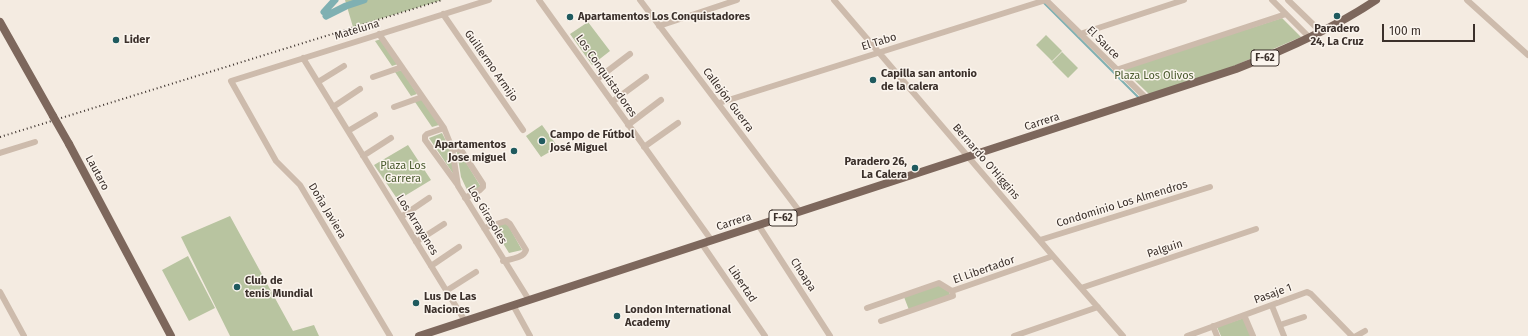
<!DOCTYPE html>
<html>
<head>
<meta charset="utf-8">
<style>
  body { margin:0 }
  #map { position:relative; width:1528px; height:336px; overflow:hidden; background:#f4ebe1; font-family:"Fira Sans",sans-serif }
  canvas { display:block }
  .scale { position:absolute; left:1382px; top:24px; width:93px; height:18px; box-sizing:border-box; border:2px solid #3b302b; border-top:0; padding-left:5px; font-size:12px; line-height:14px; white-space:nowrap; color:#3b302b; -webkit-text-stroke:3px #fbf5ee; paint-order:stroke }
</style>
</head>
<body>
<div id="map">
<canvas width="1528" height="336"></canvas>
<div class="scale">100 m</div>
</div>
<script>
const context = document.querySelector('canvas').getContext('2d');
context.lineJoin = 'round';
function fillPath(path, color) { context.fillStyle = color; context.fill(path, 'evenodd'); }
function strokePath(path, color, width, dash) { context.strokeStyle = color; context.lineWidth = width; context.lineCap = dash ? 'butt' : 'round'; context.setLineDash(dash || []); context.stroke(path); }
function write(font, color, halo, rows, align = 'center') {
  context.font = font + ' "Fira Sans",sans-serif'; context.lineWidth = 3; context.setLineDash([]); context.textBaseline = 'middle'; context.strokeStyle = halo; context.fillStyle = color; for (const [text, x, y, turn = 0] of rows) {
    context.save(); context.translate(x, y); context.rotate((+turn || 0) * Math.PI / 180); context.textAlign = isNaN(turn) ? turn : align; if (halo) context.strokeText(text, 0, 0); context.fillText(text, 0, 0); context.restore();
  }
}
fillPath(new Path2D(`
  M345 0H442L353 27Z
  M1282 18 1301 37 1229 68 1150 95 1123 69Z
  M588 22 610 51 592 65 570 34Z
  M1046 35 1062 51 1052 61 1036 45Z
  M381 39 398 64 392 66 375 41Z
  M1062 52 1078 68 1068 78 1052 62Z
  M402 70 417 94 411 96 395 72Z
  M422 99 439 125 432 127 415 102Z
  M542 125 558 147 541 157 526 136Z
  M442 133 450 149 454 175 429 138Z
  M408 145 431 180 398 200 374 165Z
  M459 151 481 187 468 192 461 177 457 152Z
  M230 216 293 331 314 325 319 336H230L181 237Z
  M507 223 522 250 509 253 493 227Z
  M188 256 215 308 189 321 162 270Z
  M939 285 949 291 950 295 909 310 904 297Z
  M1244 318 1251 336H1221L1217 327Z`), '#b8c4a0');
strokePath(new Path2D(`
  M1043 2 1138 97`), '#7fb0b2', 2);
strokePath(new Path2D(`
  M324 12 335 0
  M326 16 346 6 364 0`), '#7fb0b2', 7);
strokePath(new Path2D(`
  M539 0 712 241
  M640 0 800 212
  M834 0 1053 256 1123 336
  M1046 0 1147 99
  M1272 0 1310 38
  M1288 0 1321 32
  M1467 0 1528 55
  M443 14 523 130
  M659 26 737 0
  M379 34 444 128 452 148 458 186 529 300
  M1080 34 1184 0
  M303 58 465 321
  M1116 70 1286 14
  M373 77 402 67
  M597 79 630 54
  M318 82 344 66
  M612 102 646 77
  M719 103 1046 0
  M333 107 360 89
  M394 107 422 97
  M628 125 661 100
  M444 128 427 134 425 136V140L457 184
  M348 131 375 115
  M644 147 678 123
  M452 148 461 150 483 184V187L480 190 465 198
  M0 153 35 142
  M363 156 391 138
  M401 217 429 198
  M759 226 830 336
  M484 228 506 221 510 224 526 250C524 258 511 259 503 261
  M1040 240 1210 187
  M416 242 444 224
  M702 244 765 336
  M431 266 459 247
  M1081 288 1256 229
  M446 291 476 272
  M0 292 24 336
  M513 305 530 336
  M1272 306 1284 336
  M867 308 939 283 952 291
  M1244 315 1253 336
  M881 321 953 296 952 291 1053 256
  M1280 325 1304 317
  M1213 326 1217 336
  M390 336 300 185 276 161 231 81 489 0
  M1014 336 1098 307
  M1187 336 1307 292 1311 294 1352 336
  M1356 336 1365 331`), '#cdbbac', 6);
strokePath(new Path2D(`
  M0 22 53 116
  M69 144 171 336
  M419 336 1236 69C1285 50 1333 29 1376 0`), '#7d675c', 8);
strokePath(new Path2D(`
  M0 137 442 0`), '#3b302b', 2, [1, 3]);
strokePath(new Path2D(`
  M53 116 69 144`), '#7d675c', 8);
for (const [x, y, r, color] of [
  [1337,16,4,"#1f5a5e"],
  [570,17,4,"#1f5a5e"],
  [116,40,4,"#1f5a5e"],
  [873,80,4,"#1f5a5e"],
  [542,141,4,"#1f5a5e"],
  [514,151,4,"#1f5a5e"],
  [915,168,4,"#1f5a5e"],
  [237,287,4,"#1f5a5e"],
  [416,303,4,"#1f5a5e"],
  [617,316,4,"#1f5a5e"]
]) { const dot = new Path2D(); dot.arc(x, y, r, 0, 2 * Math.PI); context.fillStyle = color; context.fill(dot); strokePath(dot, '#fbf5ee', 1.5); }
for (const [x, y, w] of [
  [1265,58,28],
  [783,218,28]
]) { const box = new Path2D(); box.roundRect(x - w / 2, y - 8, w, 16, 3); context.fillStyle = '#fbf5ee'; context.fill(box); strokePath(box, '#3b302b', 1); }
write('bold 10px', '#3b302b', null, [
  ["F-62",1265,58],
  ["F-62",783,218]
]);
write('bold 11px', '#3b302b', '#fbf5ee', [
  ["Apartamentos Los Conquistadores",578,17],
  ["Paradero",1337,29,"center"],
  ["24, La Cruz",1337,42,"center"],
  ["Lider",124,40],
  ["Capilla san antonio",881,74],
  ["de la calera",881,87],
  ["Campo de Fútbol",550,135],
  ["José Miguel",550,148],
  ["Apartamentos",506,145,"right"],
  ["Jose miguel",506,158,"right"],
  ["Paradero 26,",907,162,"right"],
  ["La Calera",907,175,"right"],
  ["Club de",245,281],
  ["tenis Mundial",245,294],
  ["Lus De Las",424,297],
  ["Naciones",424,310],
  ["London International",625,310],
  ["Academy",625,323]
], 'left');
write('11px', '#3b302b', '#fbf5ee', [
  ["Mateluna",357,30,-17],
  ["El Tabo",879,42,-17],
  ["El Sauce",1103,43,45],
  ["Guillermo Armijo",491,66,55],
  ["Los Conquistadores",606,76,55],
  ["Callejón Guerra",728,100,53],
  ["Carrera",1042,122,-18],
  ["Bernardo O'Higgins",986,162,49],
  ["Lautaro",97,173,62],
  ["Condominio Los Almendros",1122,204,-17],
  ["Doña Javiera",327,211,59],
  ["Los Girasoles",487,215,59],
  ["Carrera",734,222,-18],
  ["Los Arrayanes",417,225,58],
  ["Palguin",1165,249,-18],
  ["El Libertador",984,270,-19],
  ["Choapa",803,275,57],
  ["Libertad",742,284,56],
  ["Pasaje 1",1273,294,-20]
]);
write('11px', '#4a5a2e', '#fbf5ee', [
  ["Plaza Los Olivos",1154,76],
  ["Plaza Los",403,166],
  ["Carrera",403,179]
]);
</script>
</body>
</html>
